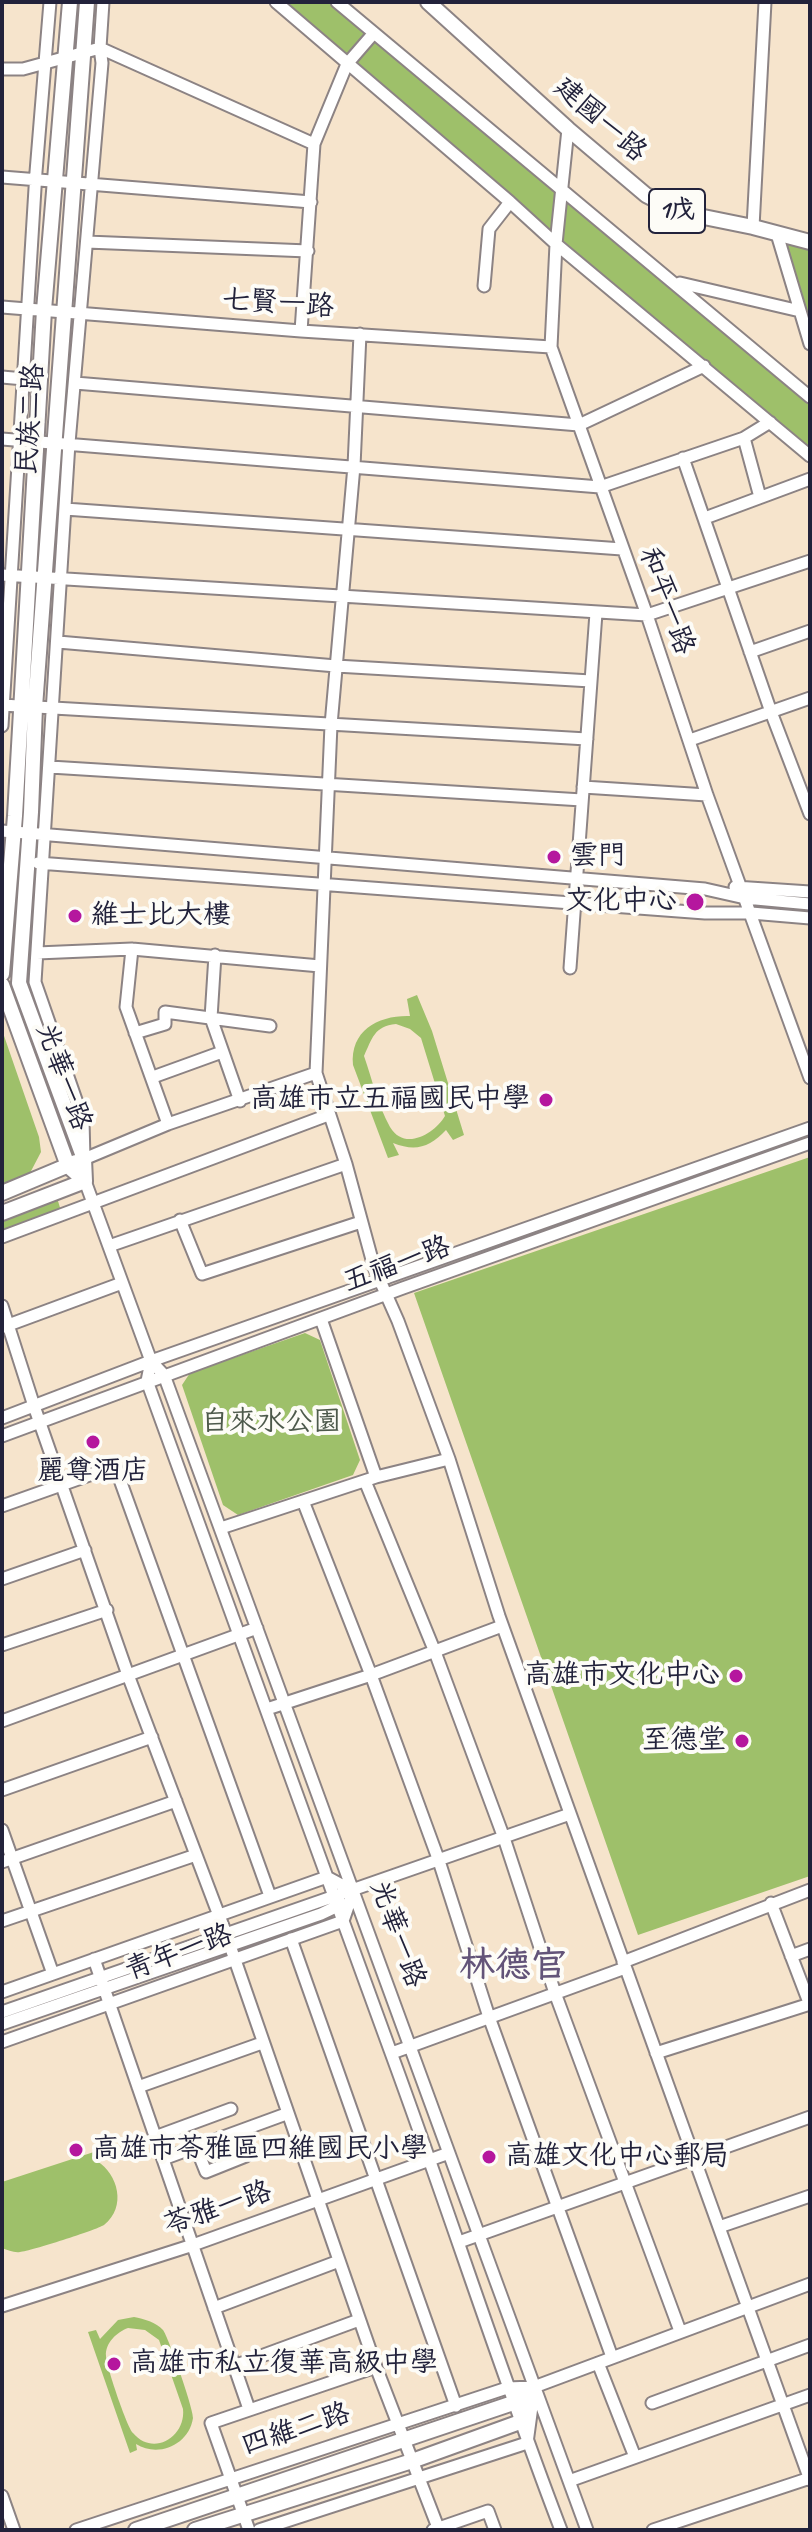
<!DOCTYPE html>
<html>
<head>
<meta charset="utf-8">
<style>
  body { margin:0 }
  #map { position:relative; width:812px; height:2532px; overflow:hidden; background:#f6e4cc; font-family:Caveat,sans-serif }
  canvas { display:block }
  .frame { position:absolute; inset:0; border:4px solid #22223b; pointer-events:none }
</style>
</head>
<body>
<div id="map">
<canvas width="812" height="2532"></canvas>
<div class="frame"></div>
</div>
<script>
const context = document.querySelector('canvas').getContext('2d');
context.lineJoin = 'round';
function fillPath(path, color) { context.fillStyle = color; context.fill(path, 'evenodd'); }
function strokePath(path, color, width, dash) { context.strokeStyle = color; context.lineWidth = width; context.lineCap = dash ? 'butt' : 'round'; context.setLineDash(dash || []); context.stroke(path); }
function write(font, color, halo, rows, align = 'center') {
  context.font = font + ' Caveat,"LXGW WenKai TC",sans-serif'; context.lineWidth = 8; context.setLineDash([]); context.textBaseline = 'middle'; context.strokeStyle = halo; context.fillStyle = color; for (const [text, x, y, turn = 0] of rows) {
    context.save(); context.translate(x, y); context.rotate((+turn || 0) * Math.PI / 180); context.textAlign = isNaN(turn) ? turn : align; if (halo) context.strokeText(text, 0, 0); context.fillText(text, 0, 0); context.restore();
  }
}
fillPath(new Path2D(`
  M284 2H328L810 405V452Z
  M782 238 810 246V331Z
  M417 995 432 1031 464 1135 453 1140 446 1130C430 1147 416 1152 393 1143L399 1155 388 1158 353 1065C350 1030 379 1015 410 1016L407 999ZM396 1024 410 1029 421 1038 445 1116C435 1133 405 1152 390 1127 378 1106 372 1079 364 1056 372 1039 374 1026 396 1024Z
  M2 1030 39 1137 41 1152 30 1173 2 1184Z
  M810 1157V1876L638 1935 414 1293Z
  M52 1201H58L61 1211 2 1233V1219Z
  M305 1333 320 1340 360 1460 353 1475 238 1515 223 1505 182 1385 190 1373Z
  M103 2149 106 2158 97 2161C118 2174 127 2207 104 2225 96 2230 31 2251 20 2252 14 2253 8 2250 2 2248V2182Z
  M134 2317C144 2319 156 2322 163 2330 168 2336 194 2410 193 2418 189 2445 158 2458 136 2444L137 2450 130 2453 88 2332 96 2330 100 2339 118 2320ZM128 2328 145 2330 159 2340 183 2409C186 2437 153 2457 133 2433 127 2427 106 2365 106 2356 105 2343 117 2332 128 2328Z`), '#9ec06a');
const minor = new Path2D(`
  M103 2 100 48 102 63 69 443 35 982 83 1120 84 1159 168 1124 316 1073
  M276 2 510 202 556 244 810 456
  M337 2 810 397
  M100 48 314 144
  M2 69H23L100 48
  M568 129 556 244 551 347 647 615 707 795 810 1078
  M2 177 311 202
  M753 227 765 2
  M777 234 810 344
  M87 242 308 251
  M680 283 800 311
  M484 286 489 229 510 202
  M2 307 301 331 551 347
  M301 331 314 144 347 64 373 34
  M360 334 354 466 331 725 316 1073 346 1164 374 1267 398 1321 449 1459 499 1616 810 2480
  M2 377 24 379
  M75 383 579 425 704 366
  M744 438 760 497
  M2 439 600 487 744 438 770 422
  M683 458 771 712 810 814
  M65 509 622 549
  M705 518 810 479
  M2 575 647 615 810 561
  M58 642 336 666 591 681
  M750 652 810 631
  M2 705 587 739
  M2 726 36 172 50 2
  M690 740 810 698
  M50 767 582 800
  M583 787 707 795
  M2 831 705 889 745 898 810 904
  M38 863 705 913H751L810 918
  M735 887 810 892
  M132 949 126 1007 168 1124
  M37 953 132 949 320 966
  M215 955 211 1018 240 1101
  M570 968 596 613
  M135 1033 165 1024V1012L270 1026
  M153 1077 222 1052
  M85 1181 151 1361 164 1375 587 2530
  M180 1220 202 1274 361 1222
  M2 1237 328 1115
  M109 1246 346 1164
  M2 1306 34 1406 128 1675 226 1934 376 2367 439 2530
  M321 1319 376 1477
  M3 1327 122 1283
  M151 1361 147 1381C227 1604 309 1827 390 2050 449 2210 500 2371 561 2530
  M2 1418 151 1361 810 1128
  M2 1436 403 1288 810 1143
  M365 1481 435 1652 504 1838 555 1993 680 2331
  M303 1501 371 1675 439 1861 489 2017 612 2357
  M2 1506 115 1466 270 1896
  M221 1528 376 1477 449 1459
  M2 1579 85 1550
  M2 1645 107 1610
  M267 1709 371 1675 502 1626
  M2 1721 257 1628
  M2 1790 152 1737
  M2 1830 53 1974
  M2 1862 176 1801
  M771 1903 810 2005
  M2 1921 196 1855
  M291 1939 456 2406
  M791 1956 810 1949
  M94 1959 249 2409
  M623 1962 810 1890
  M2 1992 327 1877 353 1891
  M2 2012 570 1814
  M2 2024 321 1914 342 1904
  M2 2042 343 1921 353 1892
  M392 2053 625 1968
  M656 2053 810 2004
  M138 2087 262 2043
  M155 2137 231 2109
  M196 2147 206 2172 246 2156
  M163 2159 286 2114
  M719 2227 810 2196
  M459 2242 810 2117
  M2 2306 193 2245 449 2153
  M214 2308 339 2261
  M598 2363 635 2457
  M234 2366 359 2320
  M652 2403 810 2345
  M569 2481 810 2395
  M2 2496 14 2530
  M76 2530 507 2388 534 2387 810 2284
  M249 2530 211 2423 376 2367
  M259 2530 527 2443 533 2399
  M433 2530 488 2511 495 2530
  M653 2530 810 2478`);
const major = new Path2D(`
  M428 2 568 129 646 195 679 212 753 227 810 242
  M2 974 15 816 44 310 70 2
  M2 985 68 1166 85 1181
  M85 1181 84 1159 19 983 31 812 35 707 87 2
  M2 1193 76 1162
  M2 1213 85 1181
  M136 2530 513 2403 534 2387
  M195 2530 412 2461 520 2422 534 2387`);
strokePath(minor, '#8c8384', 15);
strokePath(major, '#8c8384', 18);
strokePath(minor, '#fff', 11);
strokePath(major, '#fff', 14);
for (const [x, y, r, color] of [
  [554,857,8,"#b5179e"],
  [695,902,10,"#b5179e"],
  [75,916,8,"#b5179e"],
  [546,1100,8,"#b5179e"],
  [93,1442,8,"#b5179e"],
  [736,1676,8,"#b5179e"],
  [742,1741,8,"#b5179e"],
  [76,2150,8,"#b5179e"],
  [489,2157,8,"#b5179e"],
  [114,2364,8,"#b5179e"]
]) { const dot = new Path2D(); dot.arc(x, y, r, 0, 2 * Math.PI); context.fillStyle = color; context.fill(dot); strokePath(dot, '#fdfcf7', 3); }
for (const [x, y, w] of [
  [677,211,56]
]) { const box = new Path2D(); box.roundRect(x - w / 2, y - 22, w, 44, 6); context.fillStyle = '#fdfcf7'; context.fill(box); strokePath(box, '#22223b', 2); }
write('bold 26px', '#22223b', null, [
  ["1戊",677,211]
]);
write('28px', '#22223b', '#fdfcf7', [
  ["建國一路",600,120,41],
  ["七賢一路",278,304,4],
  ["民族二路",31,419,-86],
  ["和平一路",666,601,70],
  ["光華一路",63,1077,70],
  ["五福一路",397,1265,-20],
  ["光華一路",397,1934,70],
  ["青年一路",179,1953,-20],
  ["苓雅一路",218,2209,-19],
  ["四維二路",296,2430,-18]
]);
write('28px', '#22223b', '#fdfcf7', [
  ["雲門",570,857],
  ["文化中心",677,902,"right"],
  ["維士比大樓",91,916],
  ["高雄市立五福國民中學",530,1100,"right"],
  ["麗尊酒店",93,1472,"center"],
  ["高雄市文化中心",720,1676,"right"],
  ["至德堂",726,1741,"right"],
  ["高雄市苓雅區四維國民小學",92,2150],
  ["高雄文化中心郵局",505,2157],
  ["高雄市私立復華高級中學",130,2364]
], 'left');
write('28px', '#4d594b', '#fdfcf7', [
  ["自來水公園",271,1423]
]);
write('bold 36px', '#635479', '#fdfcf7', [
  ["林德官",513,1967]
]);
</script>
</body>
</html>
